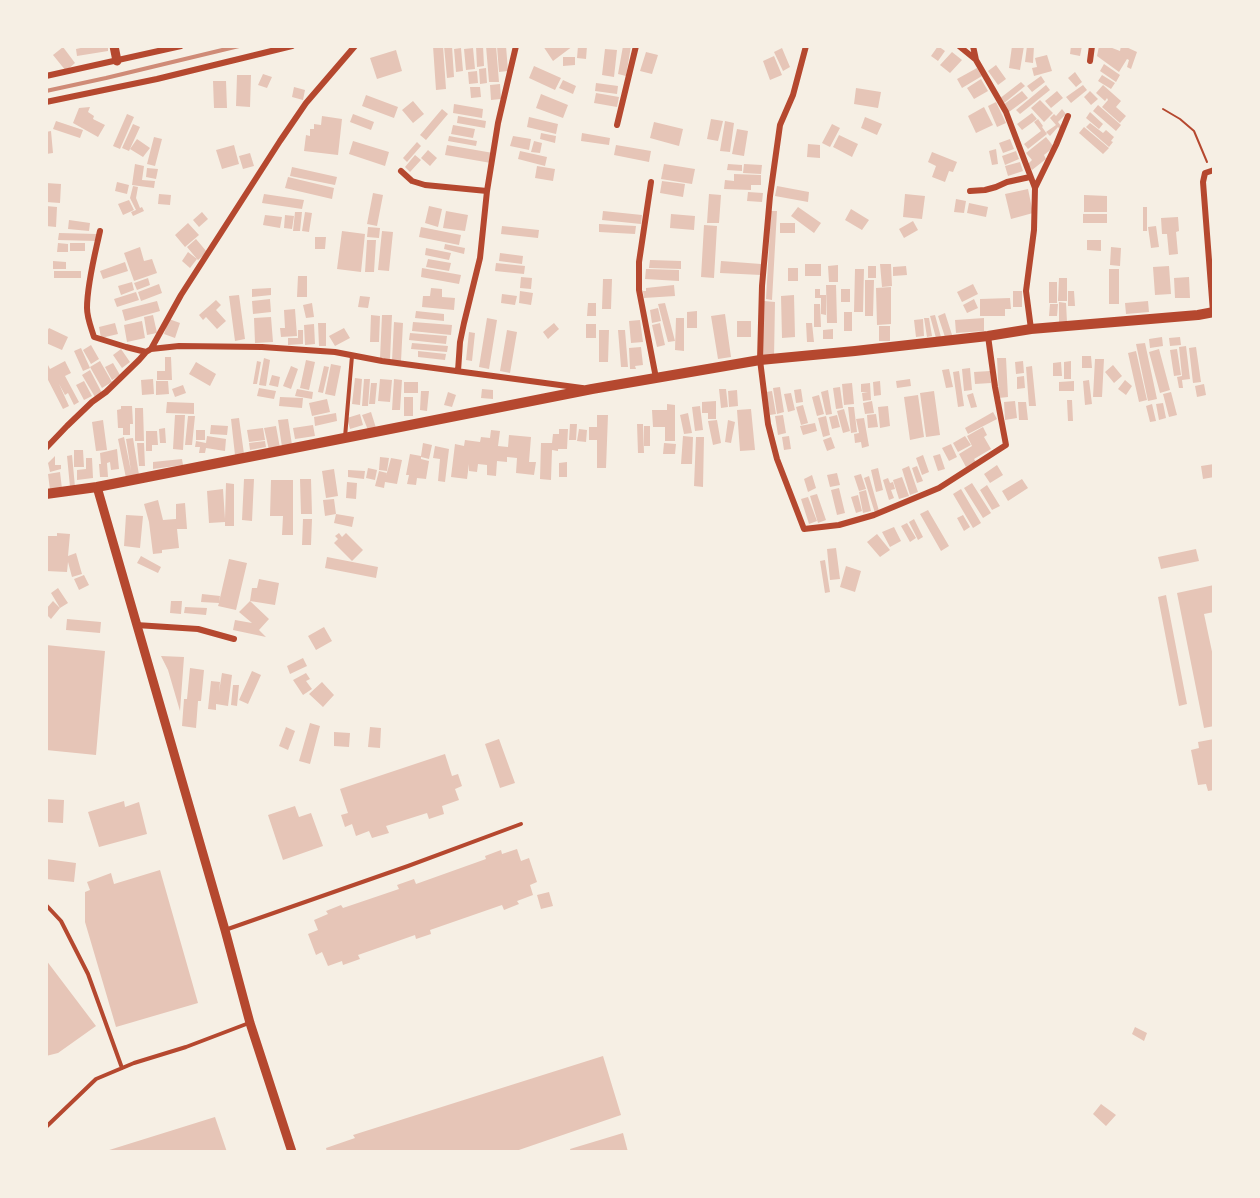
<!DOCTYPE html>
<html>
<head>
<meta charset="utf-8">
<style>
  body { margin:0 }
  #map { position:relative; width:1260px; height:1198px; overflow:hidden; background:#f6efe4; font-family:Barlow,sans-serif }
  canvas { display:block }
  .frame { position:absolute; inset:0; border:48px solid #f6efe4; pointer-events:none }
</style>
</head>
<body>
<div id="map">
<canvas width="1260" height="1198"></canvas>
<div class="frame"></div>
</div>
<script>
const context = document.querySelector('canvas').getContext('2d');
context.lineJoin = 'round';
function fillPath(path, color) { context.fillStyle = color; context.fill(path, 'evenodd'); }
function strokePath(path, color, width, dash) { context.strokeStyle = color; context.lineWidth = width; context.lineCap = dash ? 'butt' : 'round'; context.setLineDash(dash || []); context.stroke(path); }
fillPath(new Path2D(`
  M90 46H108V51L77 56 76 49Z
  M433 46H443L446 89 436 90Z
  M444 46H452L454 77 447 78Z
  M476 46H483L484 66 477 67Z
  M486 46H496L499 82H489Z
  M497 46H506L508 71 499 72Z
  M543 46H573L553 61Z
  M578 46H587L586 59 577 58Z
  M623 46H631L626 76 618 74Z
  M938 46 945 51 938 61 931 56Z
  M1012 46H1024L1020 70 1009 68Z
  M1027 46H1034L1033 63 1025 62Z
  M1071 46H1082L1080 56 1070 54Z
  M1099 46H1107L1120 51 1121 46H1124L1137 52 1131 69 1127 67 1129 60 1127 59 1119 72 1097 56Z
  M63 47 75 63 66 71 53 55Z
  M461 48 463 71 456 72 454 49Z
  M473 48 475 69 466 70 464 49Z
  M782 48 790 67 783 71 774 52Z
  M605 49 617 50 614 77 602 75Z
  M396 50 402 71 377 79 370 58Z
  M646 52 658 55 652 74 640 71Z
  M952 52 962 60 950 73 940 65Z
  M1047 55 1052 71 1034 76 1032 68 1037 67 1035 58Z
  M774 56 782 75 770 80 763 61Z
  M563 57H575V65L563 66Z
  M1104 64 1120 75 1116 82 1100 71Z
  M996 65 1006 79 998 85 988 71Z
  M534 66 561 78 555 90 529 78Z
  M486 68 487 83 480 84 479 69Z
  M977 68 982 76 962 88 957 79Z
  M477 71 478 83 469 84 468 72Z
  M1075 72 1082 82 1076 87 1068 78Z
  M263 74 272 77 267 88 258 85Z
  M237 75H251L250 107 236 106Z
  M1102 75 1115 83 1111 89 1098 81Z
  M1041 76 1045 82 1032 92 1027 86Z
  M981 79 988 91 974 99 967 88Z
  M563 80 576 86 573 94 559 88Z
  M213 81H226L227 108H214Z
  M1021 82 1025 86 1003 104 999 99Z
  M596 83 618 86 617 94 595 91Z
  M500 84 501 99 491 100 490 85Z
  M1046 85 1050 90 1020 114 1016 110Z
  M1083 85 1087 90 1071 103 1066 97Z
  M1103 85 1121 101 1116 107 1126 116 1120 123 1102 107 1108 100 1107 98 1105 101 1096 93Z
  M294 87 305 90 303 100 292 97Z
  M470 87H480L481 97 471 98Z
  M856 88 881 92 878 108 854 104Z
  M1022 91 1028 98 1009 112 1003 105Z
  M1057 91 1063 98 1051 108 1045 101Z
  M1090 91 1098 99 1091 105 1084 97Z
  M596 93 619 97 617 107 594 103Z
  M541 94 568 105 563 118 536 108Z
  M366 95 398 107 394 118 362 106Z
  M1040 100 1053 113 1044 122 1031 108Z
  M413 101 424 114 413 123 402 110Z
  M996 102 1006 123 997 127 988 106Z
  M454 104 483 109 482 118 453 113Z
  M1098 105 1121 125 1116 131 1093 111Z
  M90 107 88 112 94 116 93 119 105 125 98 137 73 123 79 108Z
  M984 107 993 125 976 133 968 116Z
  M442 109 448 114 426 140 420 135Z
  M1062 109 1066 114 1058 122 1062 127 1060 129 1058 127 1050 136 1046 132 1056 125 1050 118 1054 114 1056 116Z
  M1090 112 1103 124 1099 129 1086 118Z
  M1032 113 1037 119 1022 130 1017 124Z
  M127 114 134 117 120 149 113 146Z
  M353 114 374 122 371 130 350 122Z
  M322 116 342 119 338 155 304 151 306 135 310 136V129H314V124L321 125Z
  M458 116 486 121 485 128 457 123Z
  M529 117 558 124 556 134 527 127Z
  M865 117 882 124 877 135 861 128Z
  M711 119 723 121 718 141 707 139Z
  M1038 119 1043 126 1042 127 1047 134 1028 149 1024 144 1041 131 1034 122Z
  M56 121 83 130 80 138 53 129Z
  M725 121 734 123 730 152 720 151Z
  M654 122 683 129 679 146 650 138Z
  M1090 123 1103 133 1106 130 1114 137 1111 141 1113 142 1109 147 1086 127Z
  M133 124 140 127 129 151 122 148Z
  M832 124 840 128 830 147 822 143Z
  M453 125 475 129 473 138 451 134Z
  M1084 127 1109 148 1103 154 1079 133Z
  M737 129 748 131 744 156 732 154Z
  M51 131 53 153 46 154V132Z
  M541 133 556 136 555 143 540 139Z
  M582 133 610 138 609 145 581 141Z
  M839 135 858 144 852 157 833 147Z
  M449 136 477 141 476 146 448 141Z
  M513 136 531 139 529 150 510 146Z
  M154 137 162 139 155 166 147 164Z
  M1046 137 1054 147 1044 155 1046 159 1032 170 1028 164 1032 160 1026 153Z
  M137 139 150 148 143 157 130 149Z
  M1010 139 1014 149 1003 153 999 143Z
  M353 141 389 152 385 166 349 154Z
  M534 141 542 143 540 153 531 152Z
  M417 142 421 146 407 162 403 158Z
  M808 144 820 145V158L807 157Z
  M234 145 239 164 222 169 216 150Z
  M447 145 493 153 491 163 445 155Z
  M616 145 651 151 649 162 614 155Z
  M996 149 998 164 992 165 989 151Z
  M428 150 437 158 430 166 421 158Z
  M520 151 547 157 545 166 518 159Z
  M1016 151 1019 159 1005 165 1002 156Z
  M932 152 957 162 953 172 949 171 945 182 932 177 936 166 928 162Z
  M250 153 254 166 243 169 239 156Z
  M415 155 421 160 410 172 405 167Z
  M1020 162 1023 171 1008 176 1005 166Z
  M135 164 144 166 142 180 155 181 154 188 132 185Z
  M664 164 695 169 692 184 661 179Z
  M728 164 742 165V171L727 170Z
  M744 164 762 165 761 174 743 173Z
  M537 166 555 169 553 181 535 178Z
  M292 167 337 177 335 185 290 176Z
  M147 168 158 169 156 179 146 177Z
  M734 174 761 175V185H751V190L724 189 725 180 734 181Z
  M288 177 334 188 332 199 285 188Z
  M662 181 685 184 683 197 660 193Z
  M117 182 129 185 127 194 115 191Z
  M46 183 61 184 60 203 46 202Z
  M133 186 138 187 136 198 140 208 142 207 144 211 133 216 131 212 136 210 130 198Z
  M777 186 809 192 808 202 775 196Z
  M1028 189 1033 213 1011 219 1005 194Z
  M748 192 763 193 762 202 747 201Z
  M373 193 383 195 377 226 367 224Z
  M159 194 171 195 170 205 158 204Z
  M264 194 304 200 302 209 262 203Z
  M709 194 721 195 719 223H707Z
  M905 194 925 196 922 219 903 217Z
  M1084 195 1107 196V212H1084Z
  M956 199 966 201 964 213 954 212Z
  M129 200 134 210 123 215 118 204Z
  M969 203 988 207 986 217 967 213Z
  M46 206 57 207 56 227 46 226Z
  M429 206 442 209 438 227 425 223Z
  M798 207 821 223 814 233 791 216Z
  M1143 207H1147V231H1143Z
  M851 209 869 220 862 230 845 220Z
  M446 211 468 215 465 231 443 228Z
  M603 211 642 215 641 224 602 220Z
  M771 211H777L772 300 766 299Z
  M202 212 208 219 199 227 193 220Z
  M295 212H302L300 231H293Z
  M305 212 312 213 309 232 302 231Z
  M671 214 695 216 694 230 670 228Z
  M1083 214H1107V223H1083Z
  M265 215 282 217 280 228 263 225Z
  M285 215 294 216 292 229 284 228Z
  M1178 217 1179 231 1176 232 1178 254 1169 255 1167 234H1162L1161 218Z
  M69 220 90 223 89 231 68 229Z
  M913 221 918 230 904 238 899 229Z
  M188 223 199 235 185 247 175 235Z
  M780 223H795V233H780Z
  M599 224 636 226 635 234 599 232Z
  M704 225 717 226 714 278 701 277Z
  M502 226 539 230 538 238 501 234Z
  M1156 226 1159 247 1151 248 1148 227Z
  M368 227 380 228 379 238 367 237Z
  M421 227 461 235 459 245 419 237Z
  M342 231 365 234 361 272 337 269Z
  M382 231 393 232 389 271 378 270Z
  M59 233 97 234 96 241 58 240Z
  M315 237H326L325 249H315Z
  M196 239 207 252 198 260 197 259 190 268 182 261 188 252 197 259 187 247Z
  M367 240H376L374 272H365Z
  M1087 240H1101V251L1087 250Z
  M58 243 68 244V252H57Z
  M70 243H85V251H70Z
  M445 244 465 248 464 254 444 249Z
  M140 247 144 261 152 259 157 273 134 281 124 253Z
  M1111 247 1121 248 1120 266 1110 265Z
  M426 248 451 253 449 260 425 255Z
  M500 253 523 256 522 264 499 261Z
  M428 259 451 263 449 271 426 267Z
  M650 260 681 261V269L649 268Z
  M53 261 66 262V269H53Z
  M721 261 761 264V275L720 273Z
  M125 262 128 271 103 279 100 271Z
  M496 263 525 266 524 274 495 271Z
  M805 264H821V276H805Z
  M880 264H891L892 286 882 287Z
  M838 265V282H829L828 266Z
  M868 266H876V278H868Z
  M906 266 907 275 893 276V267Z
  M1169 266 1171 294 1155 295 1153 267Z
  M422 268 461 275 459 284 421 277Z
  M788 268H798V281H788Z
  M646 269 679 270V281L645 279Z
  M855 269H864L863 312H854Z
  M1109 269H1119V304H1109Z
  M54 271H81V278H54Z
  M298 276H307V297H297Z
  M521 277 532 278 531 289 520 288Z
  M1189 277 1190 298H1175L1174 278Z
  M148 278 150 285 137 290 134 283Z
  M1059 278H1067V301H1058Z
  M603 279H612L611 309H602Z
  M865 280H874L873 316H865Z
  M132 282 134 290 121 295 118 286Z
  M1049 282H1057V303H1049Z
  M159 284 162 293 141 301 138 292Z
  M973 284 978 294 962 302 957 292Z
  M674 285 675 296 644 298 643 291H646V288Z
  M826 285H836L837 323H827Z
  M891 287V324L877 325 876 288Z
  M271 288V295L252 297V289Z
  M431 288 442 289V297L455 298 454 310 422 307 423 296H430Z
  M815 289H820V295H826V315L821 314V298H815Z
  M841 289H850V302H841Z
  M520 291 533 293 531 305 519 303Z
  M1013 291H1022V307H1013Z
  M1068 291H1074L1075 306H1068Z
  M136 292 139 300 117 307 114 299Z
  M502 294 517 296 515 305 501 303Z
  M239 295 245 339 235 341 229 296Z
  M794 295 795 337 782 338 781 296Z
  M360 296 370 297 368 308 358 307Z
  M1010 298 1011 309H1005V316H980V299Z
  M270 299 271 312 253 314 252 301Z
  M974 299 978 308 967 313 963 305Z
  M216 300 221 305 216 310 226 321 217 329 206 317 203 320 199 315Z
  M157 301 160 311 125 321 122 310Z
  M764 301 775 302 774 358H762Z
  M1148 301 1149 312 1126 314 1125 303Z
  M1059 302 1066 303 1067 322H1059Z
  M312 303 314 317 306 318 303 305Z
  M588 303H596V316H587Z
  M665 303 675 341 668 342 658 304Z
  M814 304H820L821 327H814Z
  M1050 304H1058L1057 316H1049Z
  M658 308 661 321 652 323 650 310Z
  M295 309 297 336 281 337 280 328H285L284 310Z
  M416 311 444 314V321L415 318Z
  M697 311V328H687V312Z
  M844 312H852V331H844Z
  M945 313 953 338 946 340 938 316Z
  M725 314 731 357 718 359 711 316Z
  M153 315 157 333 147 335 144 317Z
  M371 315 380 316 379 342H370Z
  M382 315H392L390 359 380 358Z
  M935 315 941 337 936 338 930 316Z
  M271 317 273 342 255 343 254 318Z
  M487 318 497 320 489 369 479 367Z
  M676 318H684V351L675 350Z
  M924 318H929L932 336 927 337Z
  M984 318V331L956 333 955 320Z
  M169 319 180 323 175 338 164 334Z
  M923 319 924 336 916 337 914 320Z
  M640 320 643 342 631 343 629 321Z
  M142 321 145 338 127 342 124 325Z
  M737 321H751V337H737Z
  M394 322 403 323 401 361H392Z
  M413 322 452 325 451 335 412 331Z
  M115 323 118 334 101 338 99 327Z
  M318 323H326V346H319Z
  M554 323 559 329 548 339 543 332Z
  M660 323 665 345 657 347 652 325Z
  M806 323H812L814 342H807Z
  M314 324 315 344 305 345 304 325Z
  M586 324H596V338H586Z
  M879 326H890V341H879Z
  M49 328 68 337 62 350 46 343V333Z
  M344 328 350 338 335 346 329 336Z
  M833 329V339H823V330Z
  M298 330H303V344L288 345V338H298Z
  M507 330 517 332 510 373 500 371Z
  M599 330H609L608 362H599Z
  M618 330H625L628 367H621Z
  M469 332 475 333 472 361 466 360Z
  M410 333 447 336 446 344 409 340Z
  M1162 337 1163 346 1150 348 1149 339Z
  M1180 337 1181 345 1170 346 1169 338Z
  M412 343 448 346 447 352 411 349Z
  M1145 343 1157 399 1148 401 1136 344Z
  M91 345 99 359 91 364 83 350Z
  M1186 346 1190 379 1182 380 1183 388H1179L1177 377 1182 376 1179 347Z
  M641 347 643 365 635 366 636 369H630L629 348Z
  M1196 347 1201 382 1193 383 1189 348Z
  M81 348 90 368 83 371 74 351Z
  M121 349 130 362 122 368 113 355Z
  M1159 349 1170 390 1160 393 1149 352Z
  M1177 349 1181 375 1174 376 1170 350Z
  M418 351 446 354 445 360 418 357Z
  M1136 351 1147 400 1139 402 1128 353Z
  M1082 356H1091L1092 368H1082Z
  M165 357H171L172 380H157V371H165Z
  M264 358 270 360 266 386 259 385Z
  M997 358H1006L1008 397 999 398Z
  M1095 359H1104L1102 397H1093Z
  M306 360 315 362 309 390 300 388Z
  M46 361 50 369 65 361 71 373 65 376 79 402 74 405 68 393 65 395 59 384 69 406 63 409 46 376Z
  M100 361 112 382 102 388 90 367Z
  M257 361 261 362 257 384H253Z
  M1023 361 1024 373 1016 374 1015 362Z
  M1071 361V379H1064V362Z
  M196 362 216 374 210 386 189 374Z
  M1061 362 1062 376H1053V363Z
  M113 363 120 375 112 380 105 367Z
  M331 364 341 366 335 396 325 394Z
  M1113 365 1122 376 1114 383 1105 372Z
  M291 366 298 369 291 389 283 386Z
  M324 366 329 367 323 393 318 392Z
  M1032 366 1036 406H1029L1026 367Z
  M970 368 972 390 964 391 962 369Z
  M949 369 953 387 946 388 942 370Z
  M90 370 102 393 95 397 82 375Z
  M959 371 964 406 958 407 953 372Z
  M990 371 991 383 975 384 974 372Z
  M272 375 280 377 278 387 269 385Z
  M1024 376 1025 388 1017 389V377Z
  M355 378 362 379 360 405 352 404Z
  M153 379 154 394 142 395 141 380Z
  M364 379H370L368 406H362Z
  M380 379 392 380 390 402 378 401Z
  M394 379 402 380 400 410H392Z
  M910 379 911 386 897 388 896 381Z
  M1089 380 1092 404 1085 405 1083 381Z
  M1125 380 1132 386 1126 395 1118 389Z
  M84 381 92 396 84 400 76 385Z
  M156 381H168L169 394 156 395Z
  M880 381 881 395 874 396 873 382Z
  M1074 381V391H1059V382Z
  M404 382H418V393H404Z
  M371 383H377L375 404H369Z
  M852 383 854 404 844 405 842 384Z
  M870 383 871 400 863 401 862 393 868 392H861V384Z
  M1204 384 1206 395 1197 397 1195 386Z
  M183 385 186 393 175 397 172 389Z
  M780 387 784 412 777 414 773 388Z
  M840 387 843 408 836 409 833 388Z
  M259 388 276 391 274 399 257 396Z
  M297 389 313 392 312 399 295 396Z
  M482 389 493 390V399L481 398Z
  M719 389H726L728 407 721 408Z
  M801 389 803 402 796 403 794 390Z
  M737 390 738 406 729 407 728 391Z
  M828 390 832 414 826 415 821 392Z
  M421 391H429L427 411 420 410Z
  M772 391 776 414 770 415 766 392Z
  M934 391 940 435 926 437 920 393Z
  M448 392 456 395 452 407 444 405Z
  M1171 392 1177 415 1169 417 1163 394Z
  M791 393 795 410 788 412 784 394Z
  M973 393 977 407 971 408 967 395Z
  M819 395 824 414 817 416 812 397Z
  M918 395 924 437 910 440 904 397Z
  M280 397 303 398 302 408 279 406Z
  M404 397H413V416H404Z
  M327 399 330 412 312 416 309 403Z
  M1067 400H1072L1073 421H1068Z
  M716 401V419H708V413H702V402Z
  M872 401 874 413 865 414 863 403Z
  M1015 401 1017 418 1005 420 1004 402Z
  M167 402 194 403V414L166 413Z
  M1018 402H1026L1028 420H1019Z
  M1163 403 1166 418 1159 420 1156 404Z
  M667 404 675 405V441H665V427H653L652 410H667Z
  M1152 404 1156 421 1150 422 1146 406Z
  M803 405 808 423 801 425 796 407Z
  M121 406H132L133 424H130V435H123V428H118L117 410 121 409Z
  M700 406 703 430 695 431 692 407Z
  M888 406 890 426 880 428 878 407Z
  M848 407H854L857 432 851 433Z
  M135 408H143L144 441H135Z
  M751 409 755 450 740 451 737 410Z
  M844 409 850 431 843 433 837 411Z
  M371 412 376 428 368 430 362 415Z
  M993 412 997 419 968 434 965 428Z
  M336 413 337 421 315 426 314 417Z
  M688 413 692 433 684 434 680 415Z
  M360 414 363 425 350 429 347 418Z
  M876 414 878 427 868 428 867 415Z
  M175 415H185L183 450 173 449Z
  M597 415H608L606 468H597V440H589V427H597Z
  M783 415 786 433 778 435 775 416Z
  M837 415 840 427 832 429 829 417Z
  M188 416H195L192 445H185Z
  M826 416 830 435 823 437 818 418Z
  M239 418 244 454 235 455 231 419Z
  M864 418 869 446 862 448 861 442 855 443 854 434 859 433 856 419Z
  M288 419 292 445 282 447 278 420Z
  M103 420 107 450 96 451 92 422Z
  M717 420 721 443 713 445 708 421Z
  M728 420 735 422 731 443 725 442Z
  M815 423 817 431 803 435 800 426Z
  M570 424H577L576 440H569Z
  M637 424H643L644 453H638Z
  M211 425 228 426 227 435 210 434Z
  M313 425 315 436 295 439 293 428Z
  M276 426 280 448 269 450 264 428Z
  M644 426H650V446H644Z
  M983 427 987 435 984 437 991 449 974 459 976 462 966 467 959 454 972 446 967 436Z
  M165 428 166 443H160L159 429Z
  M263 428 265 440 249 442 247 430Z
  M559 429H568L567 449H558V451L552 450 551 480 540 479 541 443H552L553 434H559Z
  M579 429 587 430 586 442 577 441Z
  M196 430H205V440H196Z
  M491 430 500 431 498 446 508 447 509 435 531 437 529 462H536L534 475 516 473 517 458 507 457V462L497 461 496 476 487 475V465L478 464 477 472 469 471V464L467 479 451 477 455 444 464 446 465 440 480 442 481 437 490 438Z
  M146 431H157L158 445H152V451H146Z
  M207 436 226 439 225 451 206 448 205 453H199L200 447H195L196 441 206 443Z
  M683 436 693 437 692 464H681Z
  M789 436 791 449 784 450 782 437Z
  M965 436 971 445 958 452 953 443Z
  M124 437 131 471 126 439 133 438 139 475 126 478 118 439Z
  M696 437H704L703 487 694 486Z
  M831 437 835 448 827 451 823 440Z
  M265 441 266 447 250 450 249 443Z
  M137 443H144L145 466H139Z
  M423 443 432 445 429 459 421 457V459L429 461 426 479 417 478 416 485 407 484 409 475H406L410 454 421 456Z
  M664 443 676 444 675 454H663Z
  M951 444 957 457 949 461 942 448Z
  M435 446 449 449 445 482 438 481 440 459 433 458Z
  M117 449 119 469 111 470 110 462 107 463 108 477H100L99 464H101L100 453Z
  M74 450H83L84 467H74Z
  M940 454 945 469 938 471 933 456Z
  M72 455 75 487H70L67 456Z
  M923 455 929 472 922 475 916 458Z
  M55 456V465H61V469L50 472 48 463Z
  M380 457 389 458 387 471 379 470Z
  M86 458H92L93 478 77 480V470L86 469Z
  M391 458 402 460 397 484 385 482 384 488 375 486 379 471 387 473 386 476Z
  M182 459 183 465 153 469V462Z
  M567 462V477H559V463Z
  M1214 464V477L1203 479 1201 466Z
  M997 465 1003 475 990 483 984 474Z
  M909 466 918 492 910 495 902 469Z
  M917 466 923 481 917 483 912 468Z
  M368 468 377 470 375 480 366 478Z
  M878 468 883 490 876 492 871 470Z
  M334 469 338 496 326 498 322 471Z
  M348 470 365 471 364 479 348 477Z
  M60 472 62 489 50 490 48 474Z
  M837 473 840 485 830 487 827 475Z
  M861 474 866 489 859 491 854 476Z
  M812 475 816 488 808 492 804 479Z
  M869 476 879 511 875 513 864 478Z
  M902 477 909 496 899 499 893 480Z
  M888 478 890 483 893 482 895 489 891 490 894 498 889 500 883 480Z
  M244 479H254L252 521 242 520Z
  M300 479H311L312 514H301Z
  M1022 479 1028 488 1008 501 1002 491Z
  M271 480H293V535H282L283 516H270Z
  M347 482 357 483 356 499 346 498Z
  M226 483 234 484V526H225V522L209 523 207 491 223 489 225 519Z
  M972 483 991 513 983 518 964 488Z
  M987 485 1000 506 992 510 980 490Z
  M839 488 845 513 837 515 831 490Z
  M961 489 981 523 973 528 953 494Z
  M866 490 871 511 863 513 859 492Z
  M817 494 826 520 818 523 810 496Z
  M858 495 862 511 856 513 851 497Z
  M808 497 817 521 809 524 801 499Z
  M334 499 336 514 325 516 323 500Z
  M158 500 163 520 176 519V504L185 503 187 529H177L179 548 162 550V553L153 554 149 522 144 504Z
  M928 510 949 546 941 551 920 514Z
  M336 514 354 517 352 527 334 523Z
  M126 515 143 516 140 548 124 546Z
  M963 515 970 527 964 531 957 518Z
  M303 519H312L311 545H302Z
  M914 519 923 537 918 540 909 522Z
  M907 523 916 538 910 542 901 526Z
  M894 527 901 541 890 547 882 532Z
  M57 533 70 534 68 556 76 553 82 574 72 577 68 562 67 572 46 571 47 536H57Z
  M339 533 342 537 346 533 363 550 352 561 334 543 338 539 335 536Z
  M877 534 890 550 880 557 867 542Z
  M836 548 840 579 830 580 827 549Z
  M1196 549 1199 561 1161 569 1158 557Z
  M141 556 161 567 158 573 137 563Z
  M327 557 378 567 376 578 325 568Z
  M229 559 247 563 236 610 218 606 219 603 201 602 202 594 220 596 219 602Z
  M825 560 830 592 825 593 820 561Z
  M846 566 861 571 855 592 840 587Z
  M84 575 89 585 79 590 74 579Z
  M259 579 279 583 275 605 250 601 269 619 259 630 266 637 233 630 235 620 252 623 239 612 250 601 252 588H257Z
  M1214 585V612L1204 614 1214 661V726L1204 728 1177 593Z
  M58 588 68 603 60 608 51 593Z
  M1166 595 1187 704 1179 706 1158 597Z
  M53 601 60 608 51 619 46 614V609Z
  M171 601H182L181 614 170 613Z
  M185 607 207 608 206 615 184 613Z
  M67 619 101 622 100 633 66 630Z
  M324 627 332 641 316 650 308 636Z
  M46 645 105 651 96 755 46 750Z
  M161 656 184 657 180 711 168 670Z
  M303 658 307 666 290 674 287 666Z
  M190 668 204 670 201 701H198L196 728 182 726 184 699H187Z
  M252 671 261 675 248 704 239 700Z
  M222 673 232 675 228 706 216 704V710L208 709 211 681 220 682 219 692Z
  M306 673 310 679 306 681 312 689 303 695 293 680Z
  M322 682 334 695 323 707 309 694Z
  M233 685H239L237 706 231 705Z
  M310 723 320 726 310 764 299 761Z
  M286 727 295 731 288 750 279 746Z
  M370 727 381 728 380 748 368 747Z
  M334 732 350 733 349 747 334 746Z
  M499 739 515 783 500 788 485 744Z
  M1214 739V790L1208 791 1206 784 1198 785 1191 750 1199 748 1198 742Z
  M445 754 452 776 458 774 462 786 455 789 459 800 442 806 444 814 429 819 427 813 386 826 389 833 372 838 369 831 356 836 352 824 345 827 341 815 348 813 340 789Z
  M46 799 64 800 63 823 46 822Z
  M124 801 125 807 139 802 147 834 99 847 88 812Z
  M295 806 299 817 311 813 323 846 283 860 268 815Z
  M517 849 521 861 529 858 537 882 530 885 533 895 517 901 519 904 504 910 502 905 430 930 431 934 416 939 415 935 358 955 360 959 343 965 342 961 328 966 322 952 316 955 308 934 318 930 314 920 328 914 326 911 341 905 343 908 399 889 397 885 414 879 416 884 486 859 485 856 501 850 502 854Z
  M46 859 76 863 74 882 46 879Z
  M160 870 198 1003 116 1027 85 922V892L90 890 87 882 111 873 114 884Z
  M549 892 553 906 541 909 537 895Z
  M46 960 96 1026 58 1053 46 1056Z
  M1135 1027 1147 1033 1144 1041 1132 1034Z
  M603 1056 621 1115 513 1152H327L326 1148 355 1138 353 1135Z
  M1101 1104 1116 1115 1106 1126 1093 1114Z
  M215 1117 227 1152H106V1151Z
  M623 1133 628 1152H571L570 1149Z`), '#e6c5b7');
strokePath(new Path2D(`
  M1163 109 1180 119 1194 131 1207 162`), '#b5482f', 2);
strokePath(new Path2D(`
  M345 437 352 356
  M46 905 61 921 88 974 122 1068
  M225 930 408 866 521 824
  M46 1127 96 1079 134 1063 186 1047 249 1023`), '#b5482f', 4);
strokePath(new Path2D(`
  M806 46 793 95 780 125 770 196 762 286 760 360 768 424 777 459 804 529 839 525 874 515 939 488 1006 445 995 387 988 336
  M959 46 975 59
  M973 46 976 60 1006 112 1035 188 1034 230 1026 291 1031 329
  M1090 61 1092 46
  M46 76 181 46
  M46 102 157 79 292 46
  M617 125 636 46
  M401 171 412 181 425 185 487 191
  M651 182 639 262V290L656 378
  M1035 188 1056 145 1068 116
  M970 191 985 190 996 187 1007 182 1030 177
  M100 231C95 254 87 284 87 308 87 318 91 327 94 337L126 347 146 352
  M1213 312 1203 182 1205 173 1214 170
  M151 349 179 346 262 347 335 352 382 361 582 388
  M458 371 460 342 464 323 480 258 487 191 498 123 516 46
  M46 448 67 426 92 402 106 392 139 360 146 352 151 349 181 295 280 141 306 103 355 46
  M136 625 198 629 234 639`), '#b5482f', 6);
strokePath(new Path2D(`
  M114 46 117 61
  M97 487 225 930 250 1023 292 1152`), '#b5482f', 9);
strokePath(new Path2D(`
  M46 494 97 487 592 389 760 360 855 351 988 336 1031 329 1198 315 1214 312`), '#b5482f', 10);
strokePath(new Path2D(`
  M46 91 106 78 239 46`), '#cf8b77', 4);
</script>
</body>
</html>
